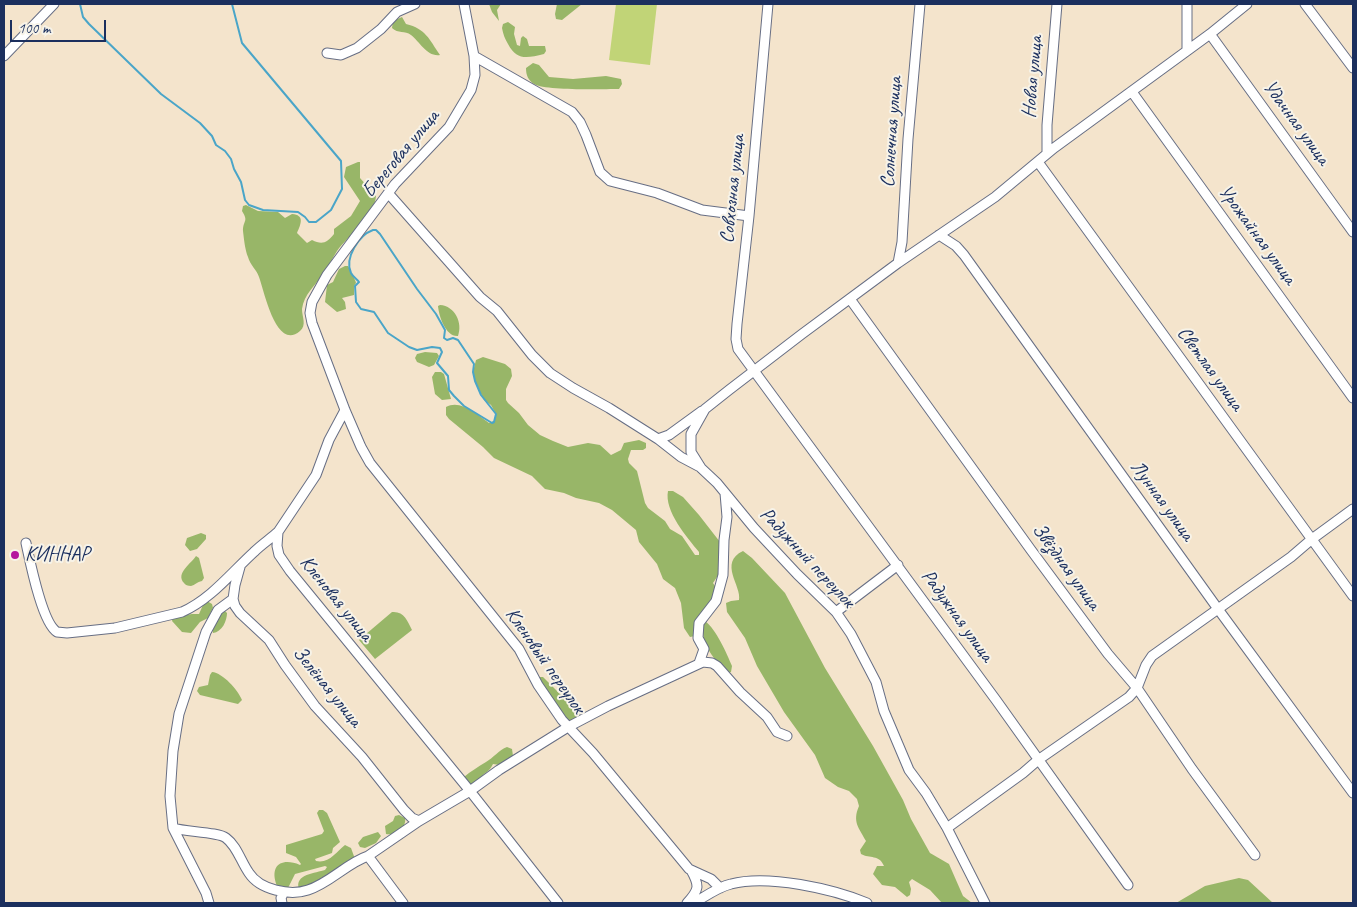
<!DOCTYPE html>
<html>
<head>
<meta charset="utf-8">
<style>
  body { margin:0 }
  #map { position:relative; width:1357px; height:907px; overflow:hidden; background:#f4e4cc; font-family:Caveat,sans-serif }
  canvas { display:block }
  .frame { position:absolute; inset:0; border:5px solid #1b2f5e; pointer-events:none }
  .scale { position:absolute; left:10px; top:20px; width:96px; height:22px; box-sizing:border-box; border:2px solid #1b2f5e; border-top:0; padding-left:6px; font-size:15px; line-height:18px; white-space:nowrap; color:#1b2f5e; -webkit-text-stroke:4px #f7f3e8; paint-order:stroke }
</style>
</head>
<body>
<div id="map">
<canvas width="1357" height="907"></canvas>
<div class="frame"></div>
<div class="scale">100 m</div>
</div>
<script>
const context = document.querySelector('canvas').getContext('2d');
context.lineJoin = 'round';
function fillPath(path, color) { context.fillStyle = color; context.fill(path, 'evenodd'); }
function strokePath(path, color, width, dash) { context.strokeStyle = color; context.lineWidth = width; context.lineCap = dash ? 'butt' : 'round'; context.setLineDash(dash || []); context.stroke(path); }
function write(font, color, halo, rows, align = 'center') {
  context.font = font + ' Caveat,sans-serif'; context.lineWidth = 4; context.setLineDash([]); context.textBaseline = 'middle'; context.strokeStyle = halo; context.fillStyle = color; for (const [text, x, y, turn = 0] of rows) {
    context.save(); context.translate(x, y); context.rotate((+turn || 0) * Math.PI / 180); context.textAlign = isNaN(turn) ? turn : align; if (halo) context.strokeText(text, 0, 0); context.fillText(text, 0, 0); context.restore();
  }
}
fillPath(new Path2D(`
  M616 4H657L650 65 609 60Z`), '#c1d477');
fillPath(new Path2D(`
  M489 4H501L497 10 499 21 492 12Z
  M557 4H582L562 20 556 19 555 14Z
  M402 17 406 24C426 29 429 39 440 55 427 57 420 42 411 35 405 30 398 34 392 28L393 21Z
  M508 22 515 27 514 34 517 45 520 46 521 38 523 36 527 39 529 46H545L546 51 544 54C527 58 517 61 508 44 505 39 503 34 502 28L503 24Z
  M533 63 539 65 549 77 573 79 606 76 621 79 622 84 619 89C602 89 546 91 534 84 528 80 526 75 526 68Z
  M358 162H360V178L376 196C375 215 348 236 337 251 332 259 328 267 323 274 315 286 304 294 302 309 302 317 307 325 300 331 276 352 264 290 259 277 257 270 250 265 248 257 245 250 244 239 243 231 243 220 249 222 242 211L243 206 246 205 258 211 278 212 285 218 292 214C305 215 301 224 297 233L307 243 312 240C322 245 327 243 334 234V229L351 216 360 201 344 177 346 167Z
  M345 266H348C350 270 356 281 356 283L354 286V295L342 298 345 302 346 309 337 312 325 302 327 285 333 282 339 269Z
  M440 305C455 306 463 323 458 336 446 337 439 317 438 306Z
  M425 352 437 353 439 356 434 365 429 367 417 362 415 358 417 354Z
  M483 357 505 364 511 369 512 376 506 389V400L508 403 519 413 528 425 540 435 553 441 568 447 588 443 600 445 611 455 621 450 624 443 639 440 646 443V448L643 450H631L628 459 629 463 637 471 645 503 648 508 665 521 670 529 682 536 695 555H699V552C687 537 664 511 668 491H673L683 497 699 515 720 542 719 574 713 583 717 589 695 636 690 637 684 628 681 603 675 588 663 579 657 564 639 542 636 530 612 510 599 503 576 498 564 493 545 489 532 476 494 458 483 447 449 419 446 415V407C461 399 477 415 489 423L494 421 496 414 491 405 484 400 475 381 473 372 476 360Z
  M435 372H441L444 374 451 399 442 400 435 394 432 377Z
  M201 533 206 535V539L197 549 190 551 185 545 187 538Z
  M743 551 752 558 785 593 825 668 873 746 903 800 911 819 930 853 949 864 963 896 972 903H942L930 890 912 879 909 882 911 889 910 895 907 897 895 887 882 885 873 874 877 866H884C879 854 870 859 861 854L860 850 866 841C859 828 852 822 859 806L857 799 849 791 838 787 825 778 815 755 784 712 757 666 745 638 727 612 726 603 731 601 739 600C742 586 718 563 743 551Z
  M196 556 199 558 204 578 202 581C197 582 195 585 191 586 188 586 185 585 184 583 175 573 192 563 196 556Z
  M207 601 212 604 213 608 208 618 200 622 191 633 182 632 172 621 173 617 192 614H199L203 605Z
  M224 610 227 613C227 621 222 632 213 633 211 625 218 616 224 610Z
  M392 612C404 611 407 620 412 630L375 659 359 640Z
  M705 621C716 629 727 654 732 666L731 672 728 673 725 672C711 654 701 645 703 622Z
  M212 672C223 673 238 690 242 700L238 704 200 695 197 691 199 687 208 685 210 675Z
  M539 677H543L567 701 571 703 577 710H582L578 718 571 723 565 720 538 680Z
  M507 747 512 749 513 756 500 765 493 764C489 772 487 771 481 777 476 780 476 783 470 785L464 781V777C471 771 478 767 486 762 493 758 499 750 507 747Z
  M319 810H323L327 813 340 842 333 848 332 853 315 859 316 861C329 864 336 852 345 845L351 848 355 859 343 864 337 871 321 878 312 885 299 889C294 874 316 873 325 870L327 867 325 866 295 874 288 888 283 889 277 886C269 866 281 857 300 865L301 864 296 857 286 853V845L322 834 324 831 317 813Z
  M399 815 405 818C407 828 395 836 386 834L385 826 393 821 395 816Z
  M378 832 381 836 376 843 365 848 360 847 358 843 363 837Z
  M1239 878 1248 880 1273 903H1176L1205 886Z`), '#98b668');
strokePath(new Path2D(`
  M80 4 83 17 89 24 161 94 200 123 212 136 216 145 225 151 231 159 234 169 241 182 245 200 249 205 263 210 298 212 305 217 309 222H316L331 210 342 189 341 161 242 43 232 4
  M373 230H376L380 234 417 289 436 314 445 330 444 338 447 340 453 338 458 340 474 364 473 372 475 381 481 395 496 414 494 422 492 423 464 406 454 396 449 390 448 376 437 363 442 352 440 348 432 347 417 350 409 347 388 333 374 312 361 309 356 302 355 286 359 282C357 279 353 277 351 273 344 258 359 235 373 230Z`), '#4aa5c8', 2);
const minor = new Path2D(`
  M464 4 474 56 475 75 471 90 449 127 395 184 327 275 312 302 310 313 312 323 345 410 361 447 370 463 519 649 538 685 562 720 593 753 689 869 711 879 720 888
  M768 4 749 216 737 324 736 339 738 349 996 700 1128 885
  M1305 4 1353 68
  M1210 34 1353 232
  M1187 50V4
  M327 53 341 55 357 48 381 29 397 12 415 4
  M4 56 54 4
  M474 56 572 112 580 122 586 135 600 172 610 181 657 193 702 210 749 216
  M1132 92 1353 398
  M1047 153V125L1057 4
  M1038 162 1353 596
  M388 193 480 297 497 311 532 355 550 373 573 388 609 408 658 439 669 435 702 411
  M939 235 956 246 964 255 1218 609 1353 793
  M898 263 902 242 908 139 920 4
  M850 299 1031 550 1108 654 1137 688 1192 769 1255 855
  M345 410 329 440 316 475 278 532 277 546 279 555 290 571 470 791 558 903
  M658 439 681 457 698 466
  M26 543C30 561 42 623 57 632L67 633 115 628 182 612C211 599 231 573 254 552 261 545 270 539 278 532
  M240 567 235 585 233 599 235 606 240 613 269 640 285 665 315 706 362 757 404 810 412 818 419 821
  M836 612 898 565
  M699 663 704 649 698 638 699 623 716 601 723 575 724 540 727 517 725 493
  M173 828C186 832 218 832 226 838 237 846 241 862 249 873 260 890 290 896 308 890 330 883 347 863 368 856L419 821 470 791 499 770 568 727 608 706 703 662 712 663 717 666 740 692 767 717 777 732 787 736
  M947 828 1023 773 1038 760 1129 697 1137 688 1146 665 1152 656 1291 557 1312 539 1353 509
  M368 856 403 903
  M209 903 206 893 173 828 170 796 173 751 179 714 206 632 218 610 233 599
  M282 903 281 898 284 892
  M687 903C699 890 700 886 691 870
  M694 903C706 896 718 887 731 884 768 874 833 889 867 903
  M985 903 947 828 926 793 909 770 884 711 876 682 851 634 836 612 797 574 754 528 717 483 701 468 691 452V434L705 409 729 390 802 334 898 263 995 197 1054 148 1210 34 1247 4`);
strokePath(minor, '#676e84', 11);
strokePath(minor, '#fff', 9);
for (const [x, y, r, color] of [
  [15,555,5,"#b5179e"]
]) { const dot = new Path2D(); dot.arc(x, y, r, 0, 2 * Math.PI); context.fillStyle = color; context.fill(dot); strokePath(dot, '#f7f3e8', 2); }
write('20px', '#1b2f5e', '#f7f3e8', [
  ["Новая улица",1033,77,-85],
  ["Удачная улица",1296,123,54],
  ["Солнечная улица",892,132,-86],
  ["Береговая улица",401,154,-50],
  ["Совхозная улица",733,189,-84],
  ["Урожайная улица",1257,235,54],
  ["Светлая улица",1210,369,54],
  ["Лунная улица",1162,501,54],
  ["Радужный переулок",807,558,47],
  ["Звёздная улица",1066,567,54],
  ["Кленовая улица",336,599,51],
  ["Радужная улица",957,616,54],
  ["Кленовый переулок",545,661,55],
  ["Зелёная улица",327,687,51]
]);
write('20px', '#1b2f5e', '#f7f3e8', [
  ["КИННАР",25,555]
], 'left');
</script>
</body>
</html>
